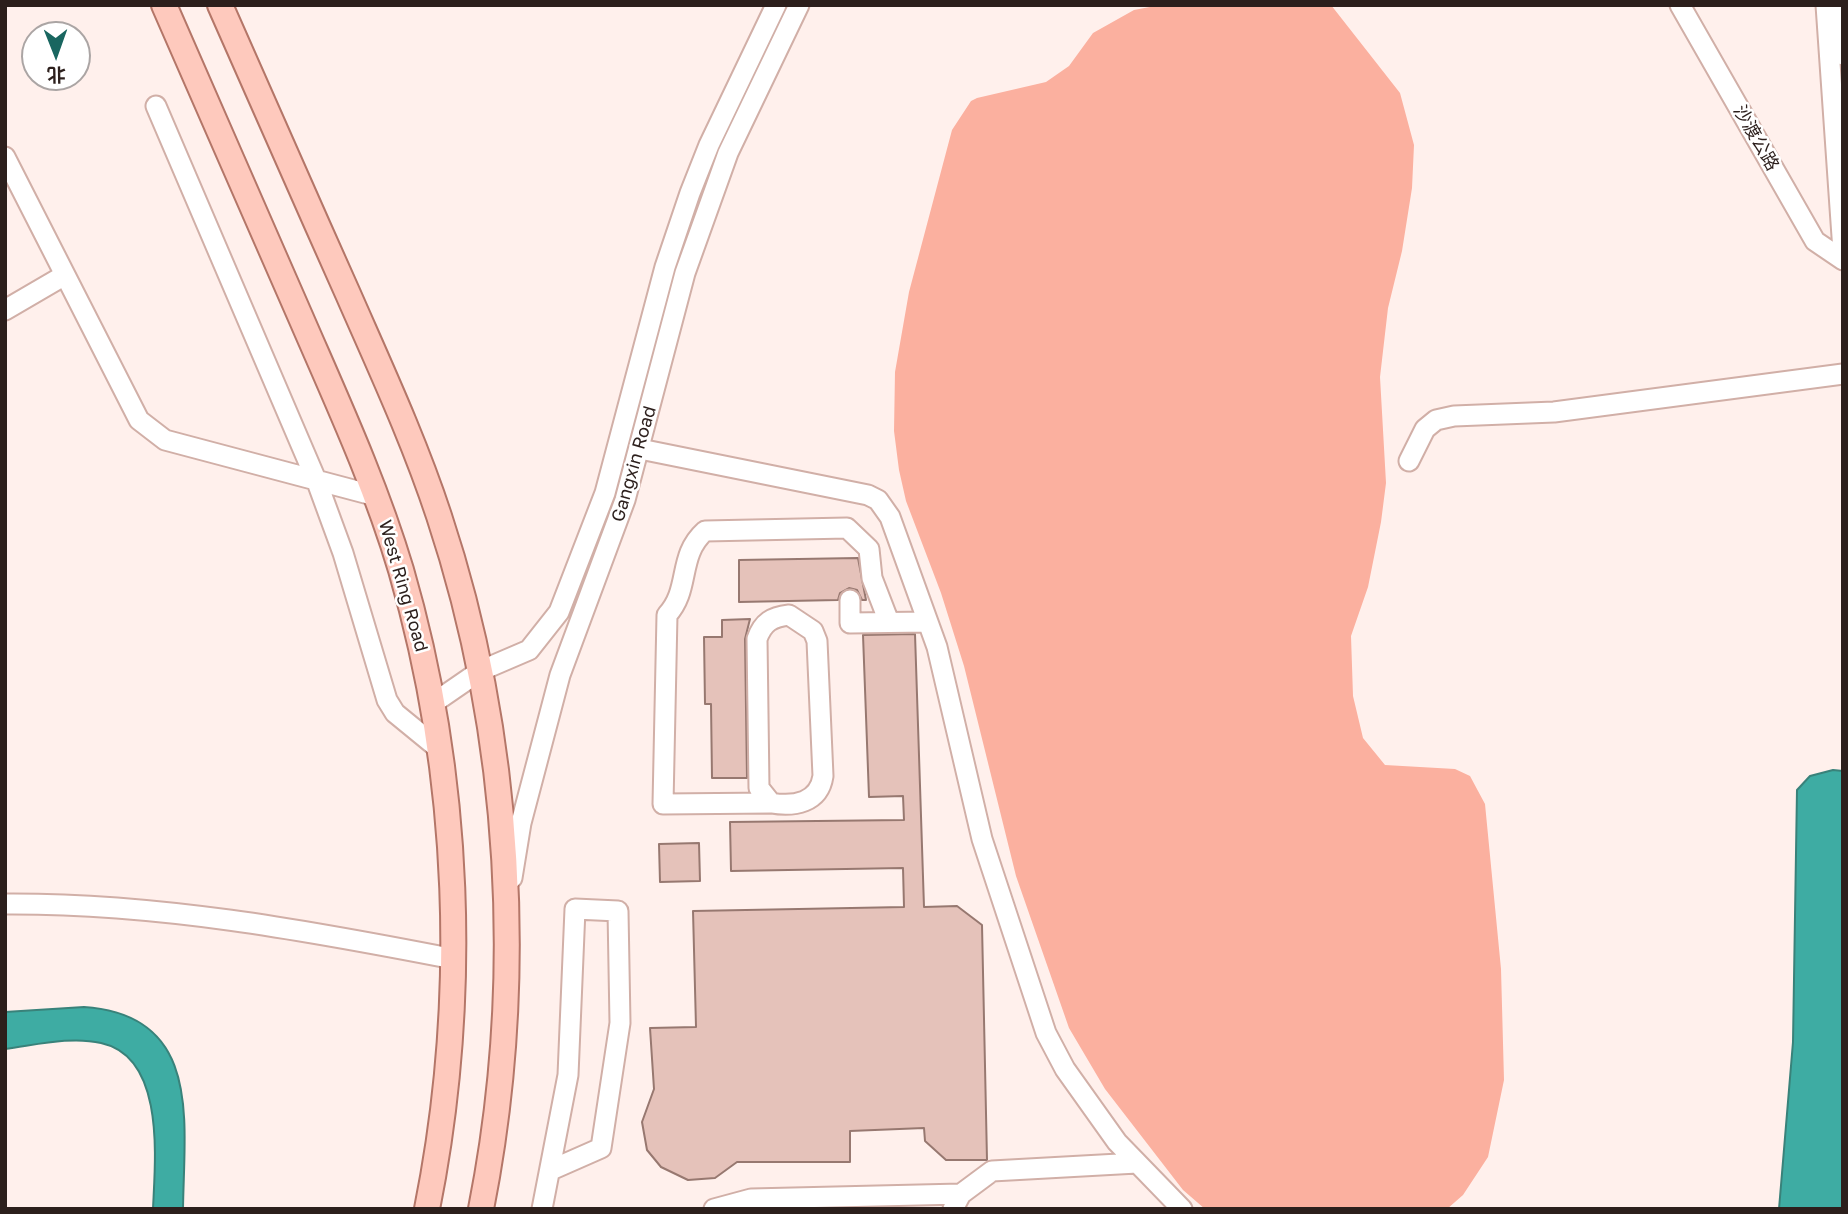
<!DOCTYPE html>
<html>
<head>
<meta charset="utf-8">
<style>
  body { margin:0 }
  #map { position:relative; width:1848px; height:1214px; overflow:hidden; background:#fff0ec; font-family:"Golos Text","Noto Sans SC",sans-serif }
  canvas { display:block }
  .frame { position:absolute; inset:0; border:7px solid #2c1f1c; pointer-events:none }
  .north { position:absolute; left:21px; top:21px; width:70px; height:70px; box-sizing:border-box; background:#fff; border:2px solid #aba5a4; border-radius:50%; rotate:179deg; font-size:19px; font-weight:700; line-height:28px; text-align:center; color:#2c1f1c }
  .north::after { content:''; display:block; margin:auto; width:24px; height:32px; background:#196660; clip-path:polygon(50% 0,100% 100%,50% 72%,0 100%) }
</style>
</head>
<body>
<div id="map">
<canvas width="1848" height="1214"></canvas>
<div class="frame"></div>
<div class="north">北</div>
</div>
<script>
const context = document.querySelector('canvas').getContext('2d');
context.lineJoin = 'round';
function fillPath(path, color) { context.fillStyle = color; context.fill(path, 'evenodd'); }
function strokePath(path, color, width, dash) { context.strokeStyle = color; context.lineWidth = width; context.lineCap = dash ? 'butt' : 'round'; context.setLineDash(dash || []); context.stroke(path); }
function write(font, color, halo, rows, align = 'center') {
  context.font = font + ' "Golos Text","Noto Sans SC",sans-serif'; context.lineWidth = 5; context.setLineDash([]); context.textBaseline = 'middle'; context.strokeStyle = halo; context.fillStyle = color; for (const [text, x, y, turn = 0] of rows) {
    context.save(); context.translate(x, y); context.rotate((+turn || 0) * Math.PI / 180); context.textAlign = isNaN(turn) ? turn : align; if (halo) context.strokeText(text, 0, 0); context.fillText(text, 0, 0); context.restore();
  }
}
fillPath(new Path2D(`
  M1160 5H1331L1400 93 1414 145 1412 188 1402 251 1388 308 1380 377 1386 483 1381 522 1368 587 1351 636 1353 696 1363 738 1385 765 1455 769 1470 776 1485 804 1501 969 1504 1080 1488 1157 1463 1195 1447 1209H1205L1183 1190 1105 1089 1069 1028 1016 876 964 666 941 593 906 501 899 470 894 431 895 372 909 292 952 130 971 101 977 98 1046 82 1069 66 1093 33 1134 10Z`), '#fbb09f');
const water = new Path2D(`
  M1833 770 1843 771V1209H1779L1793 1042 1797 790 1810 776Z
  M84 1007C203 1015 184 1122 183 1209H153C155 1161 166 1057 101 1043 71 1036 36 1045 5 1049V1012Z`);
fillPath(water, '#3eaca3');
strokePath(water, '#39827a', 2);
const building = new Path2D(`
  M858 558 866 600H862L857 590 849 588 840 593 838 600 739 602V560Z
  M750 619 745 639 747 778H712L711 704H705L704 637H722V620Z
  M915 634 924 907 957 906 982 925 987 1160H946L925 1141 924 1128 850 1131V1162H737L715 1178 688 1180 661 1167 647 1150 642 1122 654 1089 650 1028 696 1027 693 911 904 907 903 868 731 871 730 822 904 820 903 796 869 797 863 635Z
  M699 843 700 881 660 882 659 844Z`);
fillPath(building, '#e5c2ba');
strokePath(building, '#977870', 2);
const minor = new Path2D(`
  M1680 5 1815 241 1843 260
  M1826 5 1843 251
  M1840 5 1843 55
  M156 106 317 482 343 553 387 700 395 713 439 749
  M5 157 139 420 165 440 376 496
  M5 310 65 275
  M640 449 868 495 878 500 890 517 937 647 982 839 1046 1033 1065 1069 1117 1142 1182 1209
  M1409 461 1425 429 1436 420 1454 416 1554 412 1843 374
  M850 600V623L928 622
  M789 615 813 631 817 641 823 776C819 803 794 807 771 803L759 788 757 639C763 622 772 617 789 615Z
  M432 704 480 671 529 650 559 612 605 493 665 267 690 193 709 145 776 5
  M771 803 663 804 667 615C691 589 677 556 705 531L847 528 869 549 872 578 889 622
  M512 878 521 823 560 675 625 500 685 273 728 153 799 5
  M5 904C157 903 305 930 454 959
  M542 1209 568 1075 575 909 618 911 620 1023 601 1148 551 1170
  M714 1209 751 1199 961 1194
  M953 1209 961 1194 992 1171 1137 1163`);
const major = new Path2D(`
  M164 5C210 109 255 214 301 318 337 401 375 483 401 570 461 776 469 999 427 1209
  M220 5C263 102 305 198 348 294 380 367 414 440 439 516 512 736 526 982 481 1209`);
strokePath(minor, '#d1afa7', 23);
strokePath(major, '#b47668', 28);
strokePath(minor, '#fff', 19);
strokePath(major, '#fec9bd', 24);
write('18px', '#2c1f1c', '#fff', [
  ["沙渡公路",1756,138,60],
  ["Gangxin Road",634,464,-74],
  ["West Ring Road",403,586,74]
]);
</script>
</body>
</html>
